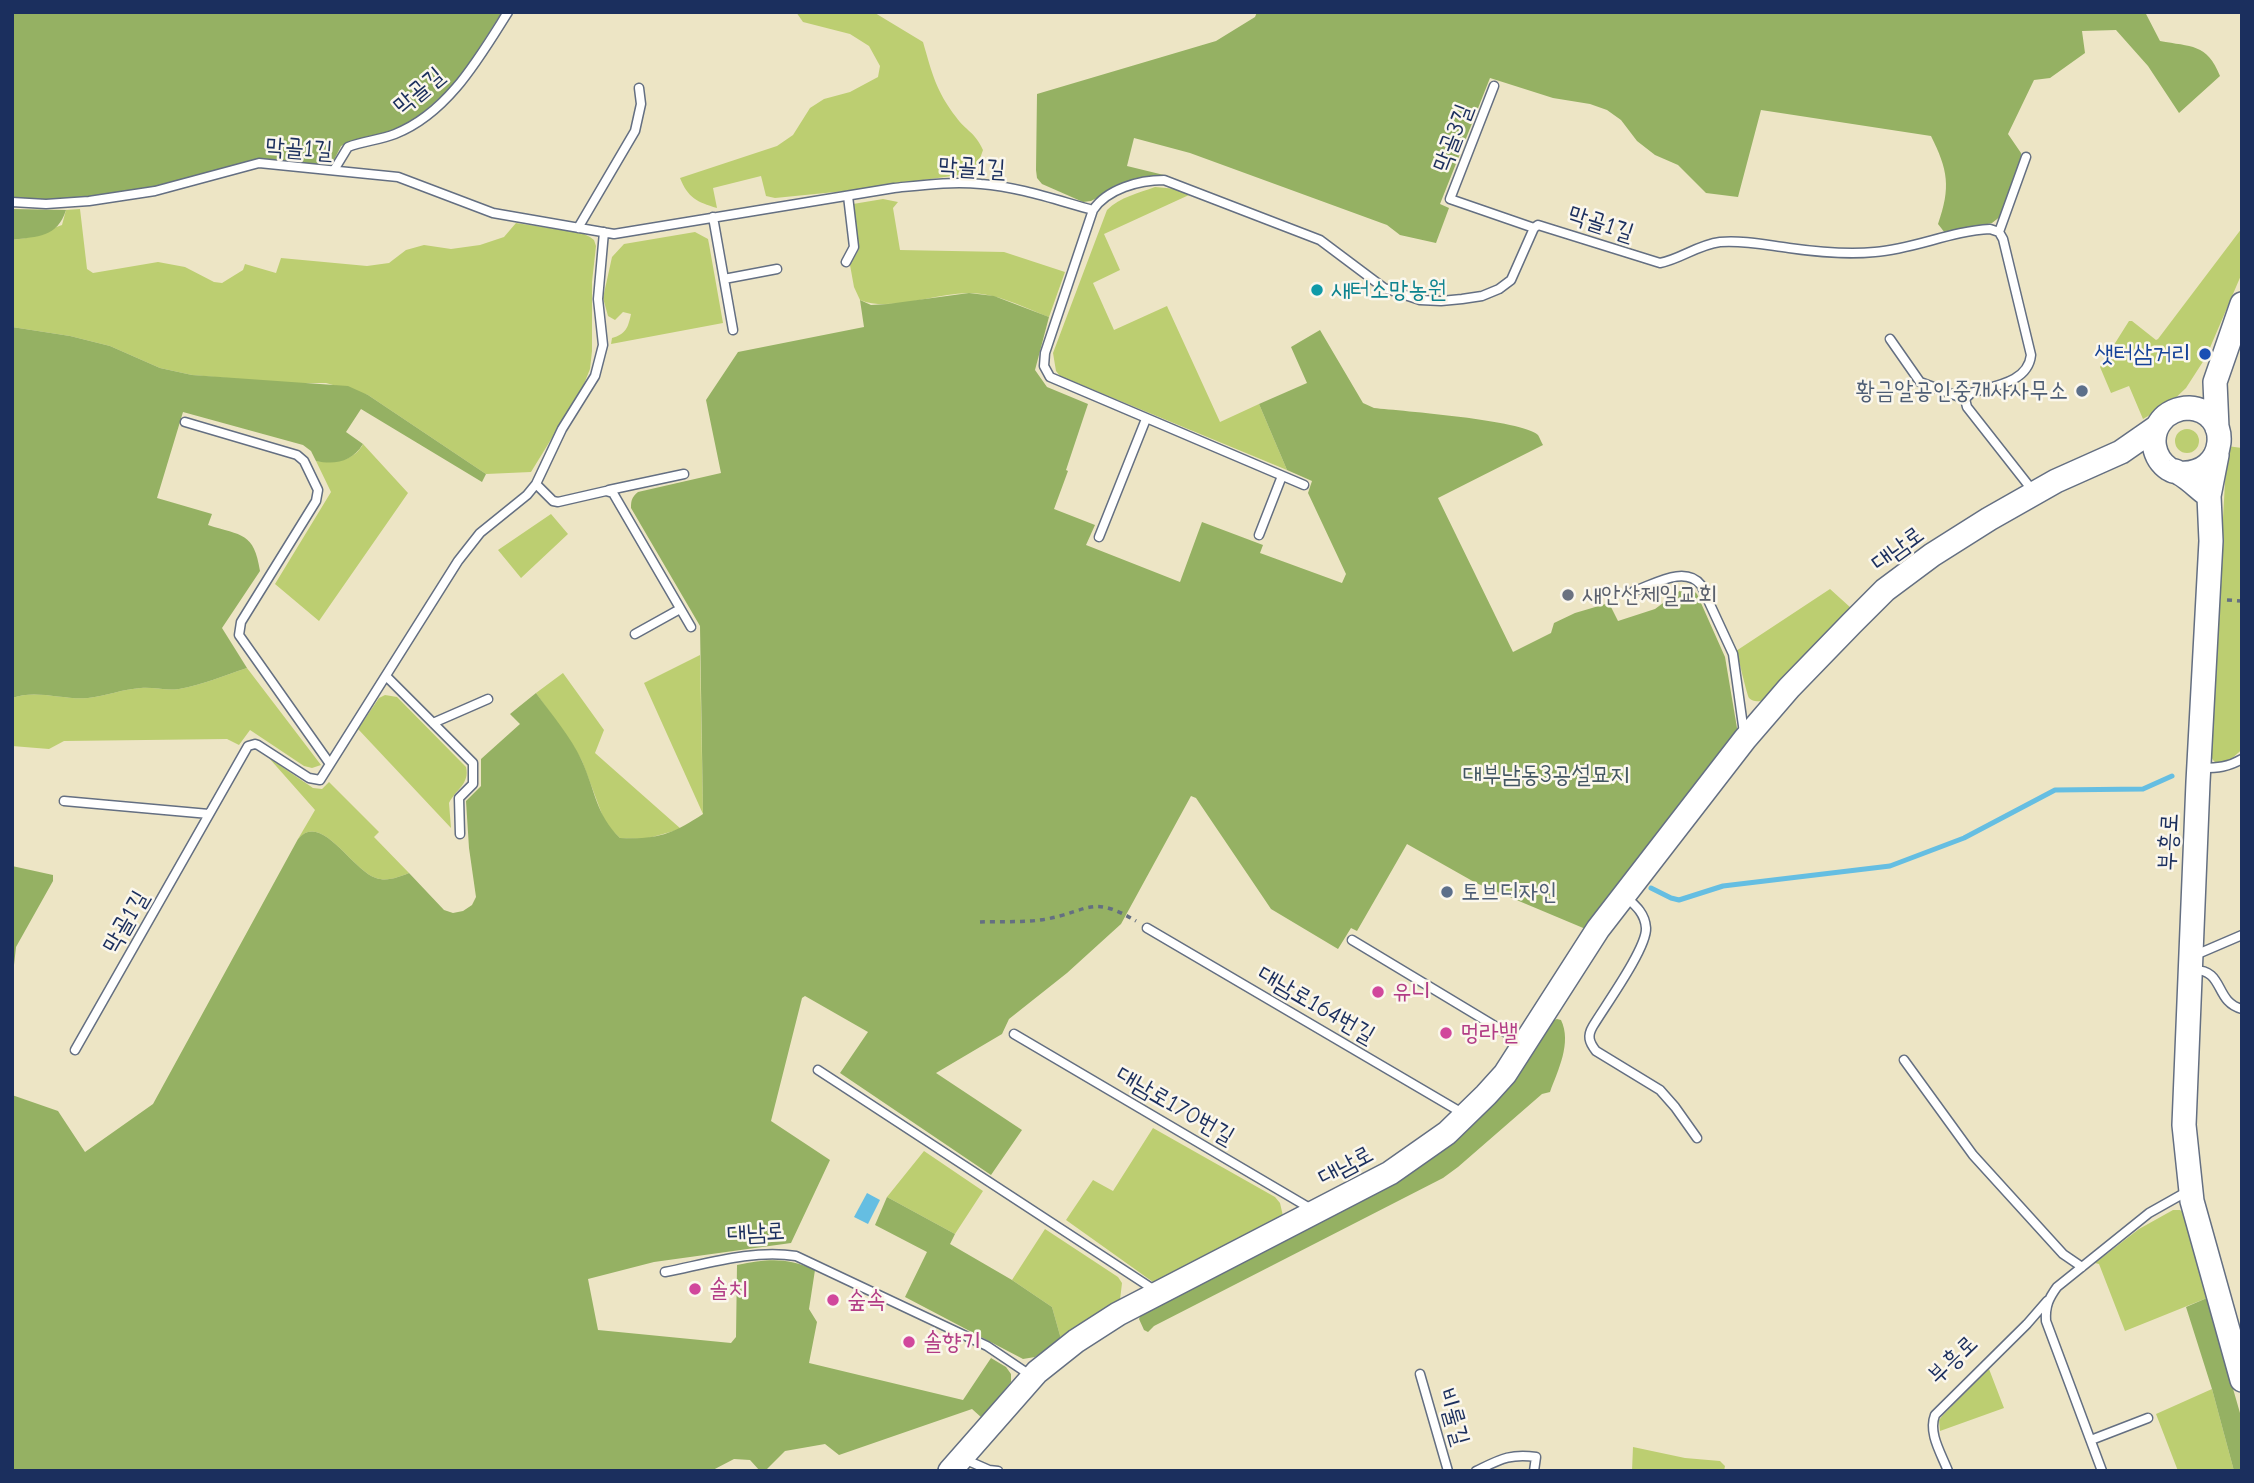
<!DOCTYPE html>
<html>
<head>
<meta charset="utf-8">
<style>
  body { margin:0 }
  #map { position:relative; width:2254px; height:1483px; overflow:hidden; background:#ede5c5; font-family:"Comic Neue",sans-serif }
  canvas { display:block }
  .frame { position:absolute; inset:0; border:14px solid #1b2f5e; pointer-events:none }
</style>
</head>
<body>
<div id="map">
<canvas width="2254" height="1483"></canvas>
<div class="frame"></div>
</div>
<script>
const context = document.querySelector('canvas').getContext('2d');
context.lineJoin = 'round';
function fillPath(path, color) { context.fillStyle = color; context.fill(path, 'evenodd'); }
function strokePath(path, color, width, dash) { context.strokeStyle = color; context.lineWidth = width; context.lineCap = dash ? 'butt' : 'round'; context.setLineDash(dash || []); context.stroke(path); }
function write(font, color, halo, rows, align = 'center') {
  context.font = font + ' "Comic Neue","Poor Story",sans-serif'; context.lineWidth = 5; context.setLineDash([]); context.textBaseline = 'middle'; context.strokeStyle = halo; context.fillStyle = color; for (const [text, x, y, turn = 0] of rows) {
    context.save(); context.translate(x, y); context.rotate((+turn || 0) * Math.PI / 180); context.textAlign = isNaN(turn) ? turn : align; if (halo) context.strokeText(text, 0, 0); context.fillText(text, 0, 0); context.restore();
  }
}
fillPath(new Path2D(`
  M796 12 875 13 923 42C932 73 936 91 956 117 966 131 975 132 983 150L977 167 966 174 845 191 775 198 766 196 761 176 713 188 717 208C697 202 688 198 680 178L777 146 793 135 810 108 824 99 850 92 878 77 880 66 869 46 850 34 803 22Z
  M1155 187 1177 189 1189 195 1104 234 1120 270 1093 283 1114 330 1167 306 1220 422 1259 404 1287 470 1060 376 1056 371 1053 353 1107 210C1120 197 1139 193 1155 187Z
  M883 199 898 202 893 208 900 250 1004 252 1065 272 1049 317C1023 307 995 292 967 293 934 294 890 312 860 300L854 287 850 265 859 249 853 204Z
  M80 209 87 269 93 273 158 262 185 267 214 282 222 283 243 270 245 264 276 273 281 258 367 266 389 263 406 250 424 245 451 249 480 245 504 237 516 223 582 233 590 237 594 240 596 246 592 282V351L590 369 582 389 531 472 486 474 368 395 326 383H283L192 375 160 368 110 346 70 336 12 327V240L26 238 62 225 66 210Z
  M2242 228V273L2206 357 2186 388 2169 404 2143 419 2129 386 2111 393 2100 367 2129 321H2132L2156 340 2158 339Z
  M695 232 708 239 709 244 723 323 611 344 612 338C626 334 628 328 631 314L623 312 615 320 608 316 603 298 612 257 624 244Z
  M2175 441a12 12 0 1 1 24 0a12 12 0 1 1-24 0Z
  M363 444 408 493 319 621 275 584 331 492 316 461C332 464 355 461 363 444Z
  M2227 446 2242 448V749C2233 759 2214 774 2210 752Z
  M551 514 568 534 521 578 498 550Z
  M1830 589 1851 608 1766 700C1760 701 1754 703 1749 698 1747 695 1739 659 1736 651Z
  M700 655 703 814 644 683Z
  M247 668 321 765 312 768 304 766 250 730 239 745 227 739 64 741 49 749 12 746V698C36 689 62 700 88 698 106 696 123 689 141 688 154 687 166 691 179 689 202 685 225 675 247 668Z
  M563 673 604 730 595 753 681 829 645 839 620 838 606 825 582 761 572 744 536 693Z
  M385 695 397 697 466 767C470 784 456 789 449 803L451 828 358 729 379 698Z
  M269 758 313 788 322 789 329 782 379 832 374 837 409 873C399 877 387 882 376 878 355 871 329 826 308 832 304 833 302 836 298 839L315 810Z
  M1153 1128 1275 1197 1280 1203 1283 1216 1153 1282 1066 1220 1093 1180 1113 1191Z
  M924 1151 983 1191 955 1234 887 1197Z
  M2173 1210H2180L2185 1214 2207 1298 2125 1331 2099 1264 2095 1263 2139 1229Z
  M1045 1229 1118 1277 1122 1283 1120 1300 1081 1323 1061 1339 1052 1307 1012 1280Z
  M1989 1369 2004 1408 1940 1431 1939 1420 1943 1415Z
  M2212 1389 2234 1471H2178L2156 1414Z
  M1633 1447 1685 1458 1720 1461 1725 1466 1724 1471H1632Z`), '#bcce71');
fillPath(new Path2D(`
  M12 12H502L462 75 443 95 414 120 391 131 350 142 341 146 331 166 259 159 155 187 89 198 47 201 12 198Z
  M1257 12H2145L2160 41C2191 47 2207 43 2220 76L2179 113 2148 66 2116 30 2082 31 2085 53 2050 78 2034 80 2008 134 2021 153V163L2001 216 1992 223 1945 233 1938 224C1951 187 1948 170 1931 136L1761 110 1738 197 1706 193 1678 165 1655 155 1637 141 1621 120 1607 110 1590 104 1553 98 1490 78 1440 204 1449 208 1436 243 1400 235 1387 225 1190 153 1134 138 1127 166 1168 176 1151 177 1116 188 1091 201 1083 202 1042 184 1037 178 1036 170 1037 94 1216 41 1255 17Z
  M12 209 66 210C57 238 38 236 12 240Z
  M969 293 994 296 1049 317 1035 370 1047 387 1088 404 1066 470 1068 471 1054 509 1095 525 1086 545 1180 582 1202 522 1263 545 1260 553 1342 583 1346 574 1308 493 1312 481 1287 470 1259 404 1307 383 1291 347 1320 330 1363 403 1374 408C1402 411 1523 420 1538 435 1540 438 1541 442 1543 445L1438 498 1513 652 1551 633 1554 623 1575 613 1609 603 1618 621 1655 609 1685 587 1692 589 1697 594 1725 657 1738 734 1588 930 1476 883 1407 844 1357 931 1351 928 1338 949 1271 909 1196 798 1191 796 1121 924 1067 973 1009 1019 1002 1034 936 1073 1022 1130 991 1175 840 1073 868 1032 805 996 802 998 771 1121 830 1160 791 1243 654 1262 588 1279 598 1330 731 1343 736 1337 737 1265C768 1259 786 1257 815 1270L809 1309 817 1322 809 1363 963 1400 991 1358 1006 1367 1011 1374V1382L982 1418 972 1409 839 1455 825 1444 785 1451 765 1471H760L750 1460 734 1459 711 1471H12V1095L58 1111 85 1152 153 1104 298 839C301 836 304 833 308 832 329 826 355 871 376 878 387 882 399 877 409 873L444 910 453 913 463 911 472 905 476 897 469 848 466 801 481 786V759L520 724 510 714 536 693C552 715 571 737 582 761 595 790 596 815 620 838 656 840 673 834 703 814L700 626 631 508C631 500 632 497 638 492L721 473 706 400 738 352 864 327 860 300 871 305 888 304Z
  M12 327 70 336 110 346 160 368 192 375 348 386 368 395 486 474 482 482 361 409 346 432 363 444C352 462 335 465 316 461L311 451 303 445 183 412 157 498 212 514 208 525C242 536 254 532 260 571L222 628 247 668C225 675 202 685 179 689 166 691 154 687 141 688 123 689 106 696 88 698 62 700 36 689 12 698Z
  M12 866 53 875V881L16 947 12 983Z
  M1557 1019 1561 1020C1572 1043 1558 1070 1550 1092L1542 1094 1458 1167 1443 1178 1154 1326 1148 1332 1144 1330 1139 1319 1141 1314 1395 1180 1551 1021Z
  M887 1197 955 1234 950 1244 1012 1280 1052 1307 1061 1339 1035 1357 1023 1359 905 1297 927 1252 875 1225Z
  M2207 1298 2242 1420V1471H2234L2212 1389 2186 1307Z`), '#95b163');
fillPath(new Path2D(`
  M867 1193 880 1200 868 1224 854 1217Z`), '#65bee2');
strokePath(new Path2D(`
  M1651 888 1671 898 1679 900 1723 886 1890 866 1964 838 2055 790 2143 789 2172 776`), '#65bee2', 5);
const lane = new Path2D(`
  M1494 86 1450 199 1534 228
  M334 170 348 147C363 141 380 140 395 134 448 113 479 58 508 12
  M12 202 46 204 89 201 155 191 259 163 398 177 493 213 614 234 894 188C923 185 952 181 981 184 1019 187 1056 200 1093 210
  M713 217 733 330
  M578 228 635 131 641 104 639 88
  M1999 232 2026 157
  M846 262 854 247 848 196
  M724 279 777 269
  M1890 339 1920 382 1965 399
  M185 422 297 455 304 461 318 490 316 501 241 622 239 635 330 764
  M536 484 553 501 558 502 606 491 613 493 691 627
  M1304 485 1050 377 1044 366 1045 353 1093 210C1107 189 1139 180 1164 180L1320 240 1384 288 1420 300 1441 301 1462 299 1482 296 1499 289 1511 280 1534 228 1538 225 1660 263C1681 259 1697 245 1720 242 1743 240 1766 245 1789 248 1818 252 1846 255 1875 252 1914 249 1951 231 1990 229L1999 232 2003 239 2031 355C2028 383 1993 386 1971 393L1965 399 1967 407 2033 491
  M609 490 684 474
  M1259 535 1282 476
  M1099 537 1146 419
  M1634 591C1655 584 1685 565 1701 585L1733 654 1744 733
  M635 634 680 609
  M386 676 473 763V784L459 798 460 834
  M433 723 488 699
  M2202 768C2218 768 2228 767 2242 759
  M64 801 209 814
  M1625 896C1635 905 1645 913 1646 928 1647 948 1605 1006 1593 1026 1587 1036 1589 1042 1596 1051L1660 1090 1675 1107 1697 1138
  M1147 928 1464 1114
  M1352 940 1523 1043
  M2193 956 2242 935
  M2193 970C2225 969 2214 1002 2242 1009
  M1014 1034 1313 1210
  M75 1050 248 746 255 744 258 745 309 778 320 780 458 561 480 533 527 495 536 484 562 429 595 376 603 345 598 299 604 232
  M1904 1060 1973 1155 2063 1254 2082 1267
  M818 1070 1156 1291
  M665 1272C706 1264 753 1249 796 1256L987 1346 1030 1375
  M1420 1374 1448 1471
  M2091 1440 2148 1418
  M964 1459 989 1470 998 1471
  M1476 1471C1499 1460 1510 1453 1536 1457L1534 1471
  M1948 1471C1941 1453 1928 1433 1935 1415L2027 1324 2047 1301
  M2102 1471 2046 1321C2045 1306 2049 1298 2057 1287L2149 1213 2188 1191`);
const secondary = new Path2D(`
  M2217 428 2215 382 2242 304
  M2217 455 2209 496 2211 541 2198 782 2184 1125 2192 1201 2242 1380
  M2179 473C2228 477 2233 411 2189 408 2178 408 2167 413 2161 421 2149 436 2153 458 2169 469 2178 474 2170 468 2179 473 2190 479 2199 489 2209 496
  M950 1471 1037 1372 1076 1341 1118 1314 1390 1173 1447 1133 1486 1095 1505 1074 1598 929 1745 739 1789 688 1852 623 1885 590 1932 555 1989 519 2056 481 2121 452 2157 427`);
strokePath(lane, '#646f82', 11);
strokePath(secondary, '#646f82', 26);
strokePath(new Path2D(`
  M2227 600 2242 601
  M980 922C1001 921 1025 923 1047 919 1091 910 1092 895 1136 921`), '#646f82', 3.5, [5, 5]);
strokePath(lane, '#fff', 8);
strokePath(secondary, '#fff', 23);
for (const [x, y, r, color] of [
  [1317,290,7,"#0f9aa8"],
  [2205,354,7,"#1a4fb4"],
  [2082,391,7,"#5c6f8a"],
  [1568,595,7,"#6b7280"],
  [1447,892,7,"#5c6f8a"],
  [1378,992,7,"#d1479c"],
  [1446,1033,7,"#d1479c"],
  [695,1289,7,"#d1479c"],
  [833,1300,7,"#d1479c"],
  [909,1342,7,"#d1479c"]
]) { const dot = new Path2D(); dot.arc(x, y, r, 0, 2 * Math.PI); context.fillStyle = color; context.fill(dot); strokePath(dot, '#fbf7ec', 2.5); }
write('24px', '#1b2f5e', '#fbf7ec', [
  ["막골길",419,91,-40],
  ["막골3길",1453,138,-69],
  ["막골1길",299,149,4],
  ["막골1길",972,168,3],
  ["막골1길",1601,224,18],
  ["대남로",1898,549,-36],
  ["부흥로",2169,842,-87],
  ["막골1길",126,922,-60],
  ["대남로164번길",1316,1005,30],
  ["대남로170번길",1175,1106,30],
  ["대남로",1346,1166,-28],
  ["대남로",756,1233,-3],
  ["부흥로",1953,1360,-44],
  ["비룰길",1453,1417,74]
]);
write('24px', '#0d838f', '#fbf7ec', [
  ["새터소망농원",1331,290]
], 'left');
write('24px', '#164399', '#fbf7ec', [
  ["샛터삼거리",2191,354]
], 'right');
write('24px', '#4e5e75', '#fbf7ec', [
  ["황금알공인중개사사무소",2068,391],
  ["토브디자인",1461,892,"left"]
], 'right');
write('24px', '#5b616d', '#fbf7ec', [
  ["새안산제일교회",1582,595]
], 'left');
write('24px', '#435763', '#fbf7ec', [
  ["대부남동3공설묘지",1546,775]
]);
write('24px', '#b23c85', '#fbf7ec', [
  ["유니",1392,992],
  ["멍라밸",1460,1033],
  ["솔치",709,1289],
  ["숲속",847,1300],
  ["솔향기",923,1342]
], 'left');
</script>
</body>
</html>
